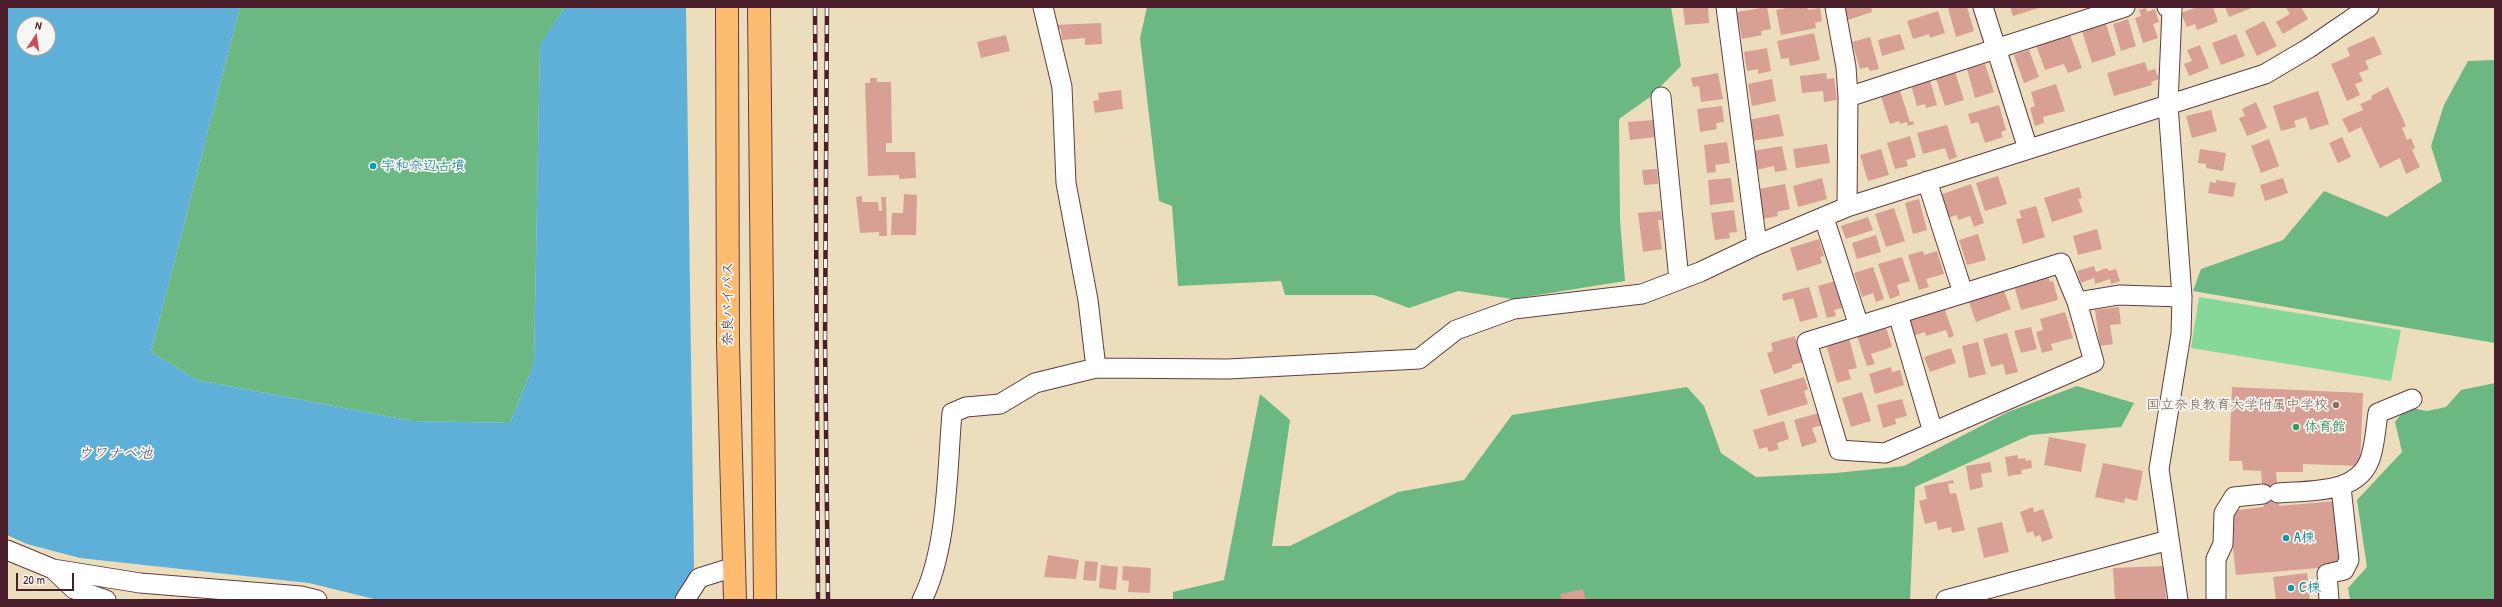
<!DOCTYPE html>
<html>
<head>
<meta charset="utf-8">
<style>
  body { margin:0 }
  #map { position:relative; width:2502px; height:607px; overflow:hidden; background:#ecdebc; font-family:"Patrick Hand",sans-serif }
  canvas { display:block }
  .frame { position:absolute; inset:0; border:8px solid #4a1f2b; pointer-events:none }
  .north { position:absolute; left:16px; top:16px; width:40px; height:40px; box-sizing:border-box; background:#f6f6f2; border:1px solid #b1a0a2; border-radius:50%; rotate:13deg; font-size:11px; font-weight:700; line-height:16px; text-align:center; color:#4a1f2b }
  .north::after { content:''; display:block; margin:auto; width:14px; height:18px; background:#d1495b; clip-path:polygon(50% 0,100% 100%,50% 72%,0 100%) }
  .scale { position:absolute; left:16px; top:573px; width:58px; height:18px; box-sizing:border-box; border:2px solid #4a1f2b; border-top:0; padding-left:5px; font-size:12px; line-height:14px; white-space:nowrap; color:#4a1f2b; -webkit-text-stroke:3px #f6f6f2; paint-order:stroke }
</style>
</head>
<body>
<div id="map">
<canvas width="2502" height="607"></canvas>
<div class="frame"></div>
<div class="north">N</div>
<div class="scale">20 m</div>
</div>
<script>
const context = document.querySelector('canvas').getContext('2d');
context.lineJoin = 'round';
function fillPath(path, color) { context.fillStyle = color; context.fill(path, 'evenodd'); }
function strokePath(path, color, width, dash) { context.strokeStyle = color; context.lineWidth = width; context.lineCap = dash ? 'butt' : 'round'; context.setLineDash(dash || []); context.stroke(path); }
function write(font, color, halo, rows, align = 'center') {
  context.font = font + ' "Patrick Hand","Klee One",sans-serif'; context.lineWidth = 3.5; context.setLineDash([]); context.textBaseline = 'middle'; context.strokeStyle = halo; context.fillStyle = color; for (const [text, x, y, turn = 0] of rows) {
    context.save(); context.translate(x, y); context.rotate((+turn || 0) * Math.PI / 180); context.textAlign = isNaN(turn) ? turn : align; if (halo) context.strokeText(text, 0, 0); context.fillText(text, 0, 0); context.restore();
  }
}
fillPath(new Path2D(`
  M2199 297 2401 330 2391 381 2191 348Z`), '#85d89a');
fillPath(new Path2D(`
  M240 7H565L540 45 534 363 510 423 413 421 197 380 151 352Z
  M1147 7H1671L1681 66 1650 97 1619 119 1620 220 1625 281 1513 299 1458 291 1409 308 1374 295H1285L1281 281 1178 286 1172 206 1159 201 1140 38Z
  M2495 60V343L2193 291 2201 269 2283 240 2324 191 2387 217 2442 181 2431 146 2444 105 2468 61Z
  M2495 383V600H2350L2348 588 2367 567 2357 500 2402 452 2395 422 2406 407 2427 411 2446 407 2461 390Z
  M2077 386 2134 403 2121 427 2030 435 1915 487 1910 600H1173V592L1224 580 1260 394 1290 420 1272 546H1290L1398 492 1464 480 1512 415 1687 387 1704 406 1721 453 1756 477 1836 473 1904 466 2008 412Z`), '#6cb882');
fillPath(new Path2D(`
  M7 7H240L151 352 197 380 413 421 510 423 534 363 540 44 565 7H686L694 568 673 600H378L309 583 80 558 27 544 7 535ZM24 24H48V48H24Z`), '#5eb0d9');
fillPath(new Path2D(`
  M1683 7H1708L1709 23 1685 25Z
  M1767 7 1771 29 1761 31 1762 35 1742 39 1737 12Z
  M1792 7H1807L1808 10 1820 8 1822 21 1815 23 1816 28 1781 35 1776 10Z
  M1844 7H1871L1872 12 1848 20Z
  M1952 7H1967L1974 31 1956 37 1948 8Z
  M2010 7H2042L2013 16Z
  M2197 7H2213L2218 22 2197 30 2195 24 2187 27 2181 13Z
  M2225 7H2254L2229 17Z
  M2301 7 2308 19 2283 34 2276 22 2290 14 2286 8Z
  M2146 8 2147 12 2155 9 2159 22 2153 24 2158 38 2143 43 2135 18 2141 16 2139 10Z
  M1938 11 1945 33 1930 38 1929 34 1913 39 1907 21Z
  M2128 19 2136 46 2121 51 2113 24Z
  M2264 21 2277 46 2257 56 2245 31Z
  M1101 23 1102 44 1085 45V38L1062 40 1061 29 1055 30V25Z
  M2106 24 2116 55 2092 63 2082 31Z
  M1814 33 1820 60 1790 66 1789 58 1781 59 1777 41Z
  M1900 34 1905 49 1882 56 1878 40Z
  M2236 34 2245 56 2221 65 2212 43Z
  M1006 35 1010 51 981 58 977 42Z
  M2056 35 2058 39 2070 35 2082 68 2068 73 2064 64 2045 70 2035 42Z
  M2374 36 2382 54 2365 61 2369 69 2359 73 2363 81 2355 84 2360 95 2347 101 2331 64 2350 56 2347 48Z
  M1870 37 1879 69 1870 71 1868 67 1860 69 1852 42Z
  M2200 45 2209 68 2189 76 2184 64 2192 61 2187 50Z
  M1767 48 1771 71 1758 74V69L1747 71 1744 52Z
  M2029 50 2039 77 2024 83 2014 55Z
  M2145 62 2148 71 2155 69 2159 79 2151 82 2152 85 2114 96 2107 73Z
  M1985 64 1994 92 1975 98 1967 69Z
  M1955 72 1964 100 1945 106 1936 79Z
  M1718 73 1723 99 1701 102 1699 86 1693 87 1691 78Z
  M1826 73 1827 79 1834 78 1837 100 1824 102 1823 91 1802 93 1800 76Z
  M870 78H877V82H891L892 143H886V152H915L916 178 899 179V175L868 176 865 83H870Z
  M1772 79 1776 101 1752 106 1748 84Z
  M1930 80 1937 105 1926 108 1925 104 1917 106 1911 85Z
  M2056 84 2065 111 2043 117 2044 123 2035 126 2030 108 2035 106 2031 92Z
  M2388 87 2406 126 2402 128 2407 140 2411 138 2415 148 2412 150 2420 167 2406 174 2400 158 2380 168 2361 127 2349 133 2342 119 2363 110 2360 104 2372 99 2371 96Z
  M1121 90 1123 109 1095 113 1093 101 1099 100 1098 93Z
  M1900 91 1910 122 1913 121 1914 124 1908 126 1907 122 1900 124 1899 121 1890 124 1881 97Z
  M2318 91 2329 124 2310 130 2306 117 2294 121 2296 127 2281 131 2273 106Z
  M2256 102 2267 128 2247 136 2239 118 2245 116 2242 109Z
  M1999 105 2006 130 2001 132 2003 137 1985 143 1978 122 1971 124 1968 114Z
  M1722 106 1724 122 1716 123 1717 129 1700 132 1697 109Z
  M2211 110 2217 131 2192 138 2186 116Z
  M1779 114 1784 136 1752 141 1748 120Z
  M1653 120 1655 137 1630 140 1628 122Z
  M1947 125 1957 157 1949 160 1945 148 1923 154 1917 133Z
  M1910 136 1916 157 1906 160 1908 166 1895 169 1887 143Z
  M2342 137 2351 157 2338 163 2329 143Z
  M2269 139 2279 166 2261 173 2251 146Z
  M1727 142 1730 163 1715 165 1716 172 1707 173 1704 145Z
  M1827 144 1830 163 1796 168 1793 149Z
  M1782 146 1787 170 1775 172 1774 166 1756 170 1752 151Z
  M1881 149 1889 175 1868 181 1860 155Z
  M2200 149 2226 153 2223 171 2206 168V164L2198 163Z
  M1657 169 1658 184 1644 185 1642 170Z
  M1998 176 2007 204 1985 211 1976 183Z
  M1731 178 1734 202 1710 205 1708 180Z
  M1822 178 1827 199 1798 207 1793 186Z
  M2283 178 2288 193 2265 201 2260 185Z
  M2216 180 2236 183 2233 197 2208 193 2210 182 2216 183Z
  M1785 184 1790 209 1777 212 1778 216 1763 219 1758 189Z
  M1971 184 1984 223 1974 227 1970 216 1958 220 1957 215 1948 218 1940 195Z
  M2079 187 2082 198 2078 199 2083 212 2052 222 2044 198Z
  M904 194 917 195 916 235H891L892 213H903Z
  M862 196V202H878L879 211H882L881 197H886L887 236H879V232L860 233 856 197Z
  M1919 199 1927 230 1913 234 1905 203Z
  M2036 206 2045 237 2023 244 2016 219 2022 218 2019 211Z
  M1894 208 1905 241 1886 247 1875 214Z
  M1734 210 1737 232 1729 233 1730 238 1715 240 1711 213Z
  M1661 211 1662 220H1658L1662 249 1643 252 1638 213Z
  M1868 217 1873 230 1846 239 1841 226Z
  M2097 229 2102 249 2078 255 2073 236Z
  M1978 234 1986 260 1967 265 1959 240Z
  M1876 235 1881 252 1857 259 1852 243Z
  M1819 239 1824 256 1820 257 1822 263 1797 271 1790 248Z
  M1923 251 1924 255 1937 251 1944 274 1926 279 1929 287 1919 290 1908 255Z
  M1902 257 1910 281 1897 285 1900 295 1890 299 1878 264Z
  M2094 266 2096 272 2107 268 2109 271 2116 269 2120 281 2111 284 2110 279 2095 284 2094 278 2081 283 2077 271Z
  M1873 267 1884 299 1876 302 1873 293 1862 297 1854 273Z
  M2047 272 2050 282 2053 281 2058 300 2021 310 2013 282Z
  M1835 281 1842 308 1834 310 1836 316 1827 318 1818 286Z
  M2002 286 2011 309 1976 322 1969 302 1981 298 1979 294Z
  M1809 287 1818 317 1800 322 1793 298 1783 301 1782 294Z
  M1944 307 1954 336 1949 338 1946 330 1926 336 1925 332 1913 336 1907 319Z
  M2119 307 2121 324 2110 325 2113 344 2100 346 2095 310Z
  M2065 312 2073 338 2051 344 2053 350 2042 353 2036 332 2043 330 2040 319Z
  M1886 327 1892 347 1871 354 1875 364 1867 366 1857 336Z
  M2031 327 2037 349 2021 353 2014 331Z
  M2007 333 2018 372 2006 375 2003 364 1991 367 1983 339Z
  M1795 336 1803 362 1792 365V368L1774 374 1767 353 1773 351 1771 343Z
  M1849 338 1857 368 1848 370 1851 379 1837 383 1826 344Z
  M1978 342 1986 374 1969 378 1962 346Z
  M1951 348 1956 363 1930 372 1924 357Z
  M1891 367 1892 372 1900 370 1904 385 1875 394 1869 374Z
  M1804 377 1808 389 1804 391 1808 404 1768 416 1760 390Z
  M2232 387 2363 393 2360 466 2303 464V472H2276L2279 506 2335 501 2342 566 2236 575 2229 511 2264 507 2261 471 2243 470 2242 461H2229Z
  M1862 392 1871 421 1851 427 1842 398Z
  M1902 399 1907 416 1895 419 1896 424 1883 428 1877 405Z
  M1819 413 1823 425 1812 428 1817 442 1802 447 1794 420Z
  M1784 421 1789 439 1777 443 1779 449 1769 452 1767 447 1759 449 1753 430Z
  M2049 437 2086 444 2081 472 2044 465Z
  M2018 455V459L2025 458 2026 461 2031 460 2032 468 2021 470 2022 474 2008 476 2005 457Z
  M1990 462 1992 472 1981 474 1983 487 1970 490 1966 466Z
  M2103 463 2143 471 2137 501 2125 498 2124 503 2095 497Z
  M1953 480 1954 483 1948 484 1950 494 1956 493 1965 530 1952 533 1951 527 1938 530 1936 521 1925 524 1919 501 1927 499 1924 486Z
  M2033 507 2034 512 2043 509 2053 538 2042 542 2040 535 2035 537 2033 531 2027 533 2020 512Z
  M2002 522 2009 552 1984 558 1977 528Z
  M1048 555 1079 560 1076 579 1044 577Z
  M1085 561 1098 562 1096 581 1083 580Z
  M1101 565 1118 567 1116 590 1099 588Z
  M1123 566 1151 568 1150 593 1128 592 1129 581 1122 580Z
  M2164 566 2166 600H2115L2113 568Z
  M2307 573 2310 600H2276L2273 577Z
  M1583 589 1586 600H1562L1560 594Z`), '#d89f94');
const minor = new Path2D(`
  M1043 7 1062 87 1066 183 1088 300 1096 368 1228 369 1419 359 1456 330 1514 309 1642 294 1700 272 1757 245 1847 207 2265 74 2309 48 2369 7
  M1726 7 1757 245
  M1835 7 1846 67 1848 97 1847 207
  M1983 7 2028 149
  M2167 7 2172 9 2168 105 2182 297 2181 334 2159 469 2178 600
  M1661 97 1679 280
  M1848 97 2125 7
  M1927 181 1963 293
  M1824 218 1859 326
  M2061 263 2077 302 2094 362 1885 453 1839 450 1807 342Z
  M2077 302 2119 295 2182 297
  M1898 314 1933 432
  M2278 493C2310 490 2360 495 2371 456 2375 442 2376 427 2378 413L2412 399
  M7 550 53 569 74 589 106 600
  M53 569 140 583 301 596 317 600
  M685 600 699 578 734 567
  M922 600C948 549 947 470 952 413L966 407 1000 404 1035 383 1096 368
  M1946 600 2169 540
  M2216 600V559L2223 544 2224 513 2234 497 2263 494
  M2329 600 2327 574 2344 570 2349 560 2341 487`);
const highway = new Path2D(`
  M727 7 728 345 735 600
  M759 7 765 600`);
strokePath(minor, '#623c41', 21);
strokePath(highway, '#623c41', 24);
strokePath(minor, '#fff', 19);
strokePath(highway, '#febc70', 22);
const rail = new Path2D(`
  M815 7 818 600
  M827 7 825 340 828 600`);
strokePath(rail, '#4a1f2b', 4.5);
strokePath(rail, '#f6f6f2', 3, [9]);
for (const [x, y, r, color] of [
  [373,166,4,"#0f9aa8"],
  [2336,405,4,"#8d6e63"],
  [2296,427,4,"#2e9e5b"],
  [2286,538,4,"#0f9aa8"],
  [2291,588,4,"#0f9aa8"]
]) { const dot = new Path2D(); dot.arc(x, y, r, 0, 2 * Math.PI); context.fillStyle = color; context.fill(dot); strokePath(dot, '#f6f6f2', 1.5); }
write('14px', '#0d838f', '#f6f6f2', [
  ["宇和奈辺古墳",381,166],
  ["A棟",2294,538],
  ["C棟",2299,588]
], 'left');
write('14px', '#4a1f2b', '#f6f6f2', [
  ["奈良バイパス",728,304,-90]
]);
write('14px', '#785e54', '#f6f6f2', [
  ["国立奈良教育大学附属中学校",2328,405]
], 'right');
write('14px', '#27864d', '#f6f6f2', [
  ["体育館",2304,427]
], 'left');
write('italic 15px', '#515268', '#f6f6f2', [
  ["ウワナベ池",115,454]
]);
</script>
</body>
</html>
